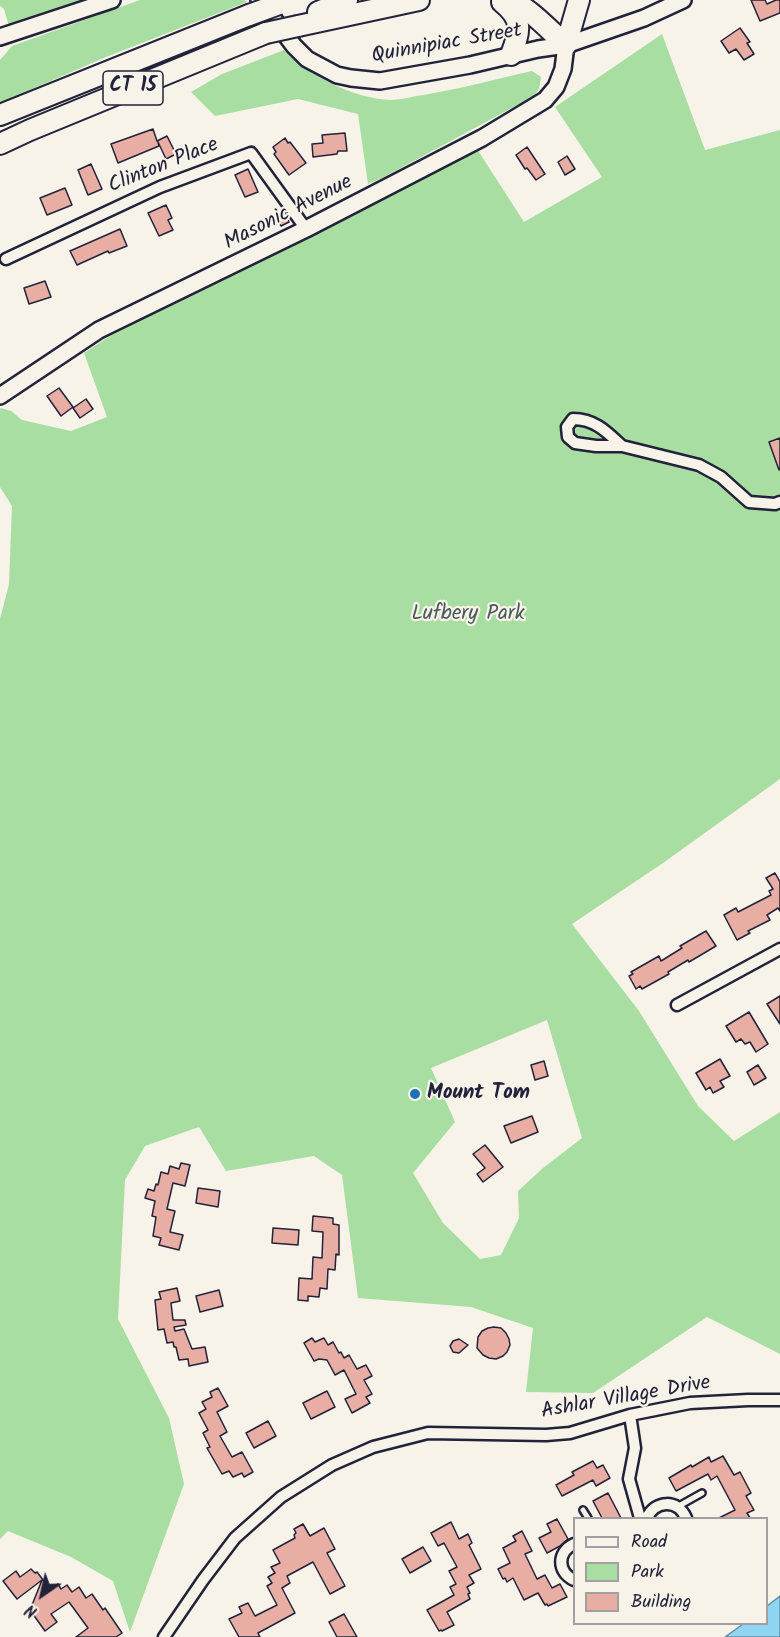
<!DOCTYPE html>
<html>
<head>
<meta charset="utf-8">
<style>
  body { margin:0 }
  #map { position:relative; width:780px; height:1637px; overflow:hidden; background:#f7f3e8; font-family:Kalam,sans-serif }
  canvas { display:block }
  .legend { position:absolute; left:573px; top:1517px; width:195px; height:108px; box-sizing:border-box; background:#f7f3e8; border:2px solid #a29fa3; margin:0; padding:8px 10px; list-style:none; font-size:18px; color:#22223b }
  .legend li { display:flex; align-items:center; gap:12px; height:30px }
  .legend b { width:30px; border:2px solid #a29fa3 }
  .north { position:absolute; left:12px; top:1565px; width:60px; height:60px; -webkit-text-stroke:4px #f7f3e8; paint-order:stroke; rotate:214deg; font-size:16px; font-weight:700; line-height:24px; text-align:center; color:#22223b }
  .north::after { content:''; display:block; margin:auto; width:21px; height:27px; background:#22223b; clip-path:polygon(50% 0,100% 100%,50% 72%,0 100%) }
</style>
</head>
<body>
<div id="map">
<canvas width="780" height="1637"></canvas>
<ul class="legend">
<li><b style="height:8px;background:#f7f3e8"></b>Road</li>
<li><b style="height:16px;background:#a8dea1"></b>Park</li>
<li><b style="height:16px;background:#e8aea3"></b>Building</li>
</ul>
<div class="north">N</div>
</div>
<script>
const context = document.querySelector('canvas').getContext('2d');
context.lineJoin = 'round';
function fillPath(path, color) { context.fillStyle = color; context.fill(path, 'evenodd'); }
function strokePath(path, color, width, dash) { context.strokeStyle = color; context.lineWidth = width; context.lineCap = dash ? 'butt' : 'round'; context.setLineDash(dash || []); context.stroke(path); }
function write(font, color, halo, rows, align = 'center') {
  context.font = font + ' Kalam,sans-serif'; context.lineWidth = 4.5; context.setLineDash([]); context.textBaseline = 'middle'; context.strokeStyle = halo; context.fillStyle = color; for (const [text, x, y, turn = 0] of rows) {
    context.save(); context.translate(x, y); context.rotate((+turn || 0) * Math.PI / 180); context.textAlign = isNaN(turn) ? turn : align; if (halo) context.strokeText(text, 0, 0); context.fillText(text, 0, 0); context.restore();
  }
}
fillPath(new Path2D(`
  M0 0H84L9 26 4 9 0 6Z
  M140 0H244L247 2 106 57 0 103V60L12 46Z
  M662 34 705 150 780 130V779L663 863 572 924 639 1011 698 1106 734 1141 780 1112V1354L707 1317 593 1393 526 1392 533 1328 471 1307 358 1298 342 1175 314 1156 226 1171 199 1127 145 1146 125 1180 118 1319 169 1418 184 1484 130 1632 113 1581 71 1557 8 1531 0 1539V619L9 584 12 506 0 487V409L1 408 11 411 22 420 71 431 107 417 84 353 110 336 477 149 524 222 602 177 555 107ZM547 1020 582 1138 543 1168 518 1191 519 1218 501 1255 480 1259 443 1223 413 1173 455 1122 431 1068Z
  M284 50C312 77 352 98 391 100 402 100 413 96 423 95 460 89 496 79 532 71L541 77 539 89 534 96 384 177 368 184 358 114 298 99 215 116 191 92 222 74Z`), '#a8dea1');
const water = new Path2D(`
  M780 1596V1637H725L743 1624H766L767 1606Z`);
fillPath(water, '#90d6f2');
strokePath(water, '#648ea9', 1.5);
const building = new Path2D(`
  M751 0H765L767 4 776 0H780V13L760 21Z
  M740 28 750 42 747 43 754 54 744 60 736 49 729 53 721 41Z
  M153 129 157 141 167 136 176 154 166 159 158 142 159 146 118 163 111 144Z
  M345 133 347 151H338L337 154 313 157 312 144 323 143 322 135Z
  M285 138 288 143 290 142 306 163 289 175 274 154 276 152 273 147Z
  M527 147 545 174 536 180 527 168 525 169 516 155Z
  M567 156 575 169 565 175 558 162Z
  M91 164 102 189 88 195 78 170Z
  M248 169 258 192 245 197 235 175Z
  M65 188 72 205 47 215 40 198Z
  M166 205 172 218 168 220 173 230 159 236 148 213Z
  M283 210 289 222 281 226 275 215Z
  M120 229 127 246 109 253 108 251 77 265 70 251Z
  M45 281 51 297 29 304 24 288Z
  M59 388 73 407 61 416 47 396Z
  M86 399 93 409 80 418 73 408Z
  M780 438V469L779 470 769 442Z
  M775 873 780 882V911L778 908 767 915 770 920 748 931 750 933 737 940 724 915 736 908 738 912 771 895 769 891 773 889 766 878Z
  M706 931 716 946 689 962 688 960 668 972 669 974 642 989 640 986 636 989 629 976 633 974 631 972 659 956 661 961 682 948 680 946Z
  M780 996V1024L767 1004Z
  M749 1012 768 1044 756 1052 750 1042 745 1044 741 1039 736 1042 726 1026Z
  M720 1059 730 1076 720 1081 724 1087 713 1093 710 1087 706 1090 696 1073Z
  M544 1061 548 1076 535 1080 531 1065Z
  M758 1065 766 1078 754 1085 747 1072Z
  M532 1116 538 1132 511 1143 504 1126Z
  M485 1145 503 1167 483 1182 477 1174 485 1168 473 1154Z
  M181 1163 190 1165 185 1186 173 1183 167 1209 175 1211 170 1232 183 1235 179 1250 159 1245 161 1238 153 1236 156 1217 152 1216 155 1201 145 1198 148 1189 154 1191 156 1184 158 1185 161 1172 168 1174 170 1166 179 1169Z
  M198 1188 220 1191 218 1207 196 1203Z
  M313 1216 333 1218V1224L339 1225V1255L336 1254 335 1270 328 1269 327 1289 320 1288 319 1297 308 1296V1301L298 1300 299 1278 312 1279 313 1257 322 1258 323 1232 312 1231Z
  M273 1228 299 1230 298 1245 272 1243Z
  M177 1288 180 1301 171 1303 173 1320H185L186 1325 174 1327 175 1331 184 1329 192 1349 205 1347 208 1362 189 1366 188 1359 179 1360 176 1347H174L173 1342 167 1343 164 1329 158 1330 155 1300 161 1299 159 1292Z
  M219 1290 223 1306 200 1312 196 1296Z
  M494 1327 501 1328 506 1333 509 1339 510 1345 507 1352 503 1356 496 1359 489 1358 483 1355 477 1348 478 1337 482 1331 488 1328Z
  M312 1338 315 1342 324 1338 328 1345 333 1342 339 1353 341 1352 344 1358 349 1355 357 1369 366 1365 372 1376 364 1380 372 1394 366 1397 370 1403 352 1413 345 1399 356 1394 344 1370 335 1375 327 1360 319 1359 314 1361 304 1343Z
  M459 1339 468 1345 459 1353 453 1352 450 1346 453 1341Z
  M218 1388 228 1406 217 1412 227 1432 220 1436 232 1457 242 1452 253 1472 244 1477 242 1473 233 1477 229 1471 222 1474 207 1448 210 1447 203 1433 208 1430 199 1413 206 1409 202 1402 212 1397 210 1392Z
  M327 1391 335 1407 311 1419 303 1403Z
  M268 1421 276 1436 254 1448 246 1433Z
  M723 1456 734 1475 740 1472 751 1493 746 1496 754 1510 747 1513 750 1518H719L735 1510 717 1476 711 1480 708 1474 676 1491 669 1478 691 1465 692 1467 709 1457 711 1462Z
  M593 1461 597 1468 603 1465 610 1478 596 1486 593 1480 562 1496 556 1485 574 1475 572 1472Z
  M608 1493 621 1518H602L593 1501Z
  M557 1519 568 1539 560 1546 547 1553 539 1538 551 1532 547 1524Z
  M451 1522 459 1539 468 1534 472 1543 469 1545 481 1569 469 1575 474 1583 467 1587 470 1593 468 1594 470 1599 447 1612 454 1625 442 1631 441 1630 439 1631 427 1610 454 1595 450 1587 456 1584 449 1571 457 1567 444 1543 438 1546 431 1533Z
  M303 1524 310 1536 324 1528 335 1549 327 1553 345 1586 330 1594 313 1562 287 1576 290 1583 282 1588 295 1613 258 1633 260 1637H239L229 1619 242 1613 239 1607 248 1603 255 1616 277 1605 267 1586 272 1583 268 1577 275 1573 271 1567 280 1563 273 1550 295 1538 294 1535 296 1533 294 1529Z
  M522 1531 532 1551 525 1554 537 1579 545 1575 552 1588 560 1584 567 1597 548 1606 547 1604 545 1605 538 1593 524 1600 513 1578 507 1582 505 1578 503 1579 498 1569 510 1563 503 1548 516 1541 513 1536Z
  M423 1547 431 1561 410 1573 402 1559Z
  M31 1569 35 1573 37 1572 50 1589 58 1584 61 1589 67 1585 72 1592 79 1587 86 1598 92 1594 103 1610 105 1608 122 1633 116 1637H76L88 1628 69 1602 51 1614 57 1622 45 1631 30 1610 42 1580 17 1599 3 1581 16 1571 20 1577Z
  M344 1614 357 1637H337L329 1622Z`);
fillPath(building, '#e8aea3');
strokePath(building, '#22223b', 1.5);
const service = new Path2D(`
  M677 1507 702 1493
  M583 1510 588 1518`);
const minor = new Path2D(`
  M6 259 160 187 251 153 306 229
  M622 446C607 432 595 419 573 419L567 427 568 437 575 443 596 446H622L699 465 721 477 749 502 775 504 780 502
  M677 1005 780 949
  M630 1415 635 1448 629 1479 640 1518
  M647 1518C655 1500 678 1499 686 1518
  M574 1544C557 1552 557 1572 574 1580
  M164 1637 203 1580 235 1538 281 1497 332 1465 373 1447 428 1433 546 1435 570 1433 630 1415 690 1403 748 1400H780`);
const secondary = new Path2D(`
  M259 0 294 46 307 59 337 75 351 78 380 81 470 65 538 49 566 45 644 18 683 0
  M0 37 112 0
  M0 396 99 330 306 229 482 138 545 100 556 87 563 69 566 45`);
const motorway = new Path2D(`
  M509 0C529 7 550 31 566 45L579 0
  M502 2C524 20 520 31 511 55
  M318 12 347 0
  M298 26 419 0
  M0 115 249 15
  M0 144 30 130 266 33`);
strokePath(service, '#22223b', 10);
strokePath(minor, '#22223b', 15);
strokePath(secondary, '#22223b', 20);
strokePath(motorway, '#22223b', 24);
strokePath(service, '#f7f3e8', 5);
strokePath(minor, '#f7f3e8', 10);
strokePath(secondary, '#f7f3e8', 15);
strokePath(motorway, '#f7f3e8', 20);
const motorwayBridge = new Path2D(`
  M249 15 279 4
  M266 33 298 26`);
strokePath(motorwayBridge, '#22223b', 24, []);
strokePath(motorwayBridge, '#f7f3e8', 20);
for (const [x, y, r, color] of [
  [415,1094,6,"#1f6fb2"]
]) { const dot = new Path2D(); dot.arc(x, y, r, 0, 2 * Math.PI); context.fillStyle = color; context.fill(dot); strokePath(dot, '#f7f3e8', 2); }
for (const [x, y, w] of [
  [133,88,60]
]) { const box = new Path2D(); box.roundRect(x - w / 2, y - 17, w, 34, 4.5); context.fillStyle = '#f7f3e8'; context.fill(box); strokePath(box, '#22223b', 1.5); }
write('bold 20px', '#22223b', null, [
  ["CT 15",133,88]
]);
write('21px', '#22223b', '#f7f3e8', [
  ["Quinnipiac Street",447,45,-10],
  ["Clinton Place",164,167,-22],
  ["Masonic Avenue",289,214,-27],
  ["Ashlar Village Drive",626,1399,-10]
]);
write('21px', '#4a5a5a', '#f7f3e8', [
  ["Lufbery Park",468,615]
]);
write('bold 21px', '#22223b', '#f7f3e8', [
  ["Mount Tom",427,1094]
], 'left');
</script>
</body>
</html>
